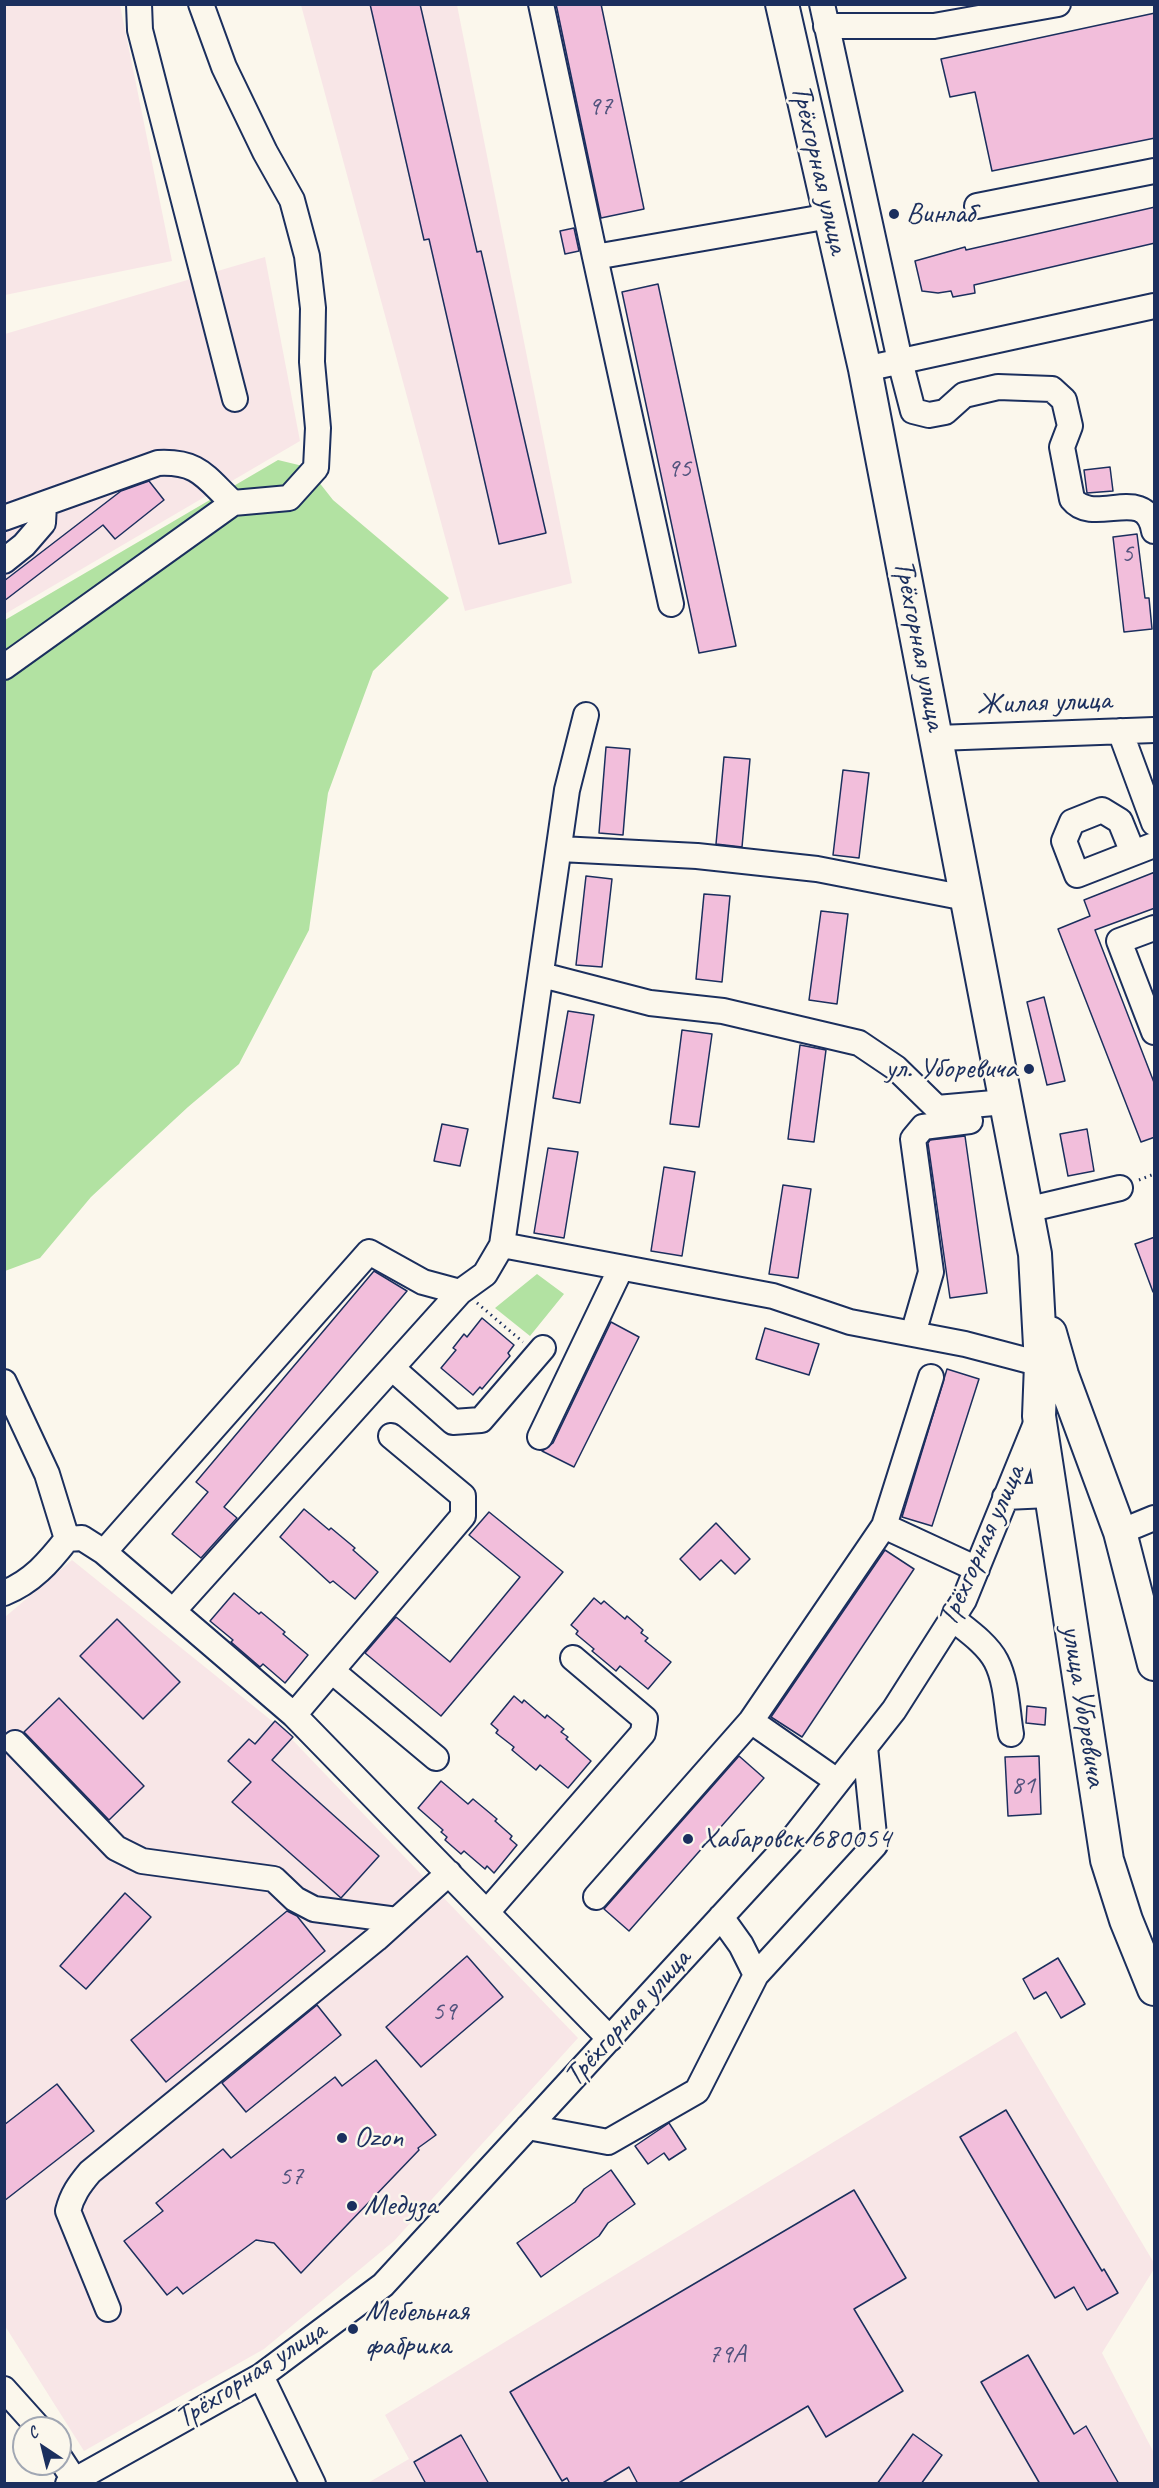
<!DOCTYPE html>
<html>
<head>
<meta charset="utf-8">
<style>
  body { margin:0 }
  #map { position:relative; width:1159px; height:2488px; overflow:hidden; background:#fbf7ec; font-family:Caveat,sans-serif }
  canvas { display:block }
  .frame { position:absolute; inset:0; border:6px solid #1b2f5e; pointer-events:none }
  .north { position:absolute; left:12px; top:2416px; width:60px; height:60px; box-sizing:border-box; background:#fbf7ec; border:2px solid #a1a7b3; border-radius:50%; rotate:325deg; font-size:16px; font-weight:700; line-height:24px; text-align:center; color:#1b2f5e }
  .north::after { content:''; display:block; margin:auto; width:21px; height:27px; background:#1b2f5e; clip-path:polygon(50% 0,100% 100%,50% 72%,0 100%) }
</style>
</head>
<body>
<div id="map">
<canvas width="1159" height="2488"></canvas>
<div class="frame"></div>
<div class="north">С</div>
</div>
<script>
const context = document.querySelector('canvas').getContext('2d');
context.lineJoin = 'round';
function fillPath(path, color) { context.fillStyle = color; context.fill(path, 'evenodd'); }
function strokePath(path, color, width, dash) { context.strokeStyle = color; context.lineWidth = width; context.lineCap = dash ? 'butt' : 'round'; context.setLineDash(dash || []); context.stroke(path); }
function write(font, color, halo, rows, align = 'center') {
  context.font = font + ' Caveat,sans-serif'; context.lineWidth = 5; context.setLineDash([]); context.textBaseline = 'middle'; context.strokeStyle = halo; context.fillStyle = color; for (const [text, x, y, turn = 0] of rows) {
    context.save(); context.translate(x, y); context.rotate((+turn || 0) * Math.PI / 180); context.textAlign = isNaN(turn) ? turn : align; if (halo) context.strokeText(text, 0, 0); context.fillText(text, 0, 0); context.restore();
  }
}
fillPath(new Path2D(`
  M5 4 120 5 172 261 5 295Z
  M301 5H457L572 583 465 611Z
  M265 257 300 441 5 614V334Z
  M72 1560 282 1729 578 2038 394 2241 264 2349 84 2451 5 2326V1617Z
  M1016 2031 1154 2263V2269L1102 2353 1154 2453V2483L366 2484 409 2459 385 2415Z`), '#f8e6e7');
fillPath(new Path2D(`
  M278 460 307 467 333 500 449 598 373 671 328 793 309 930 239 1064 188 1107 91 1197 40 1258 5 1271V620Z
  M537 1274 564 1294 530 1336 495 1308Z`), '#b2e2a2');
const building = new Path2D(`
  M370 4H420L477 252 481 251 546 533 499 544 429 239 424 240Z
  M556 4H601L644 209 601 218Z
  M1155 13V138L992 171 975 92 950 97 941 59Z
  M1155 207V243L974 285 975 293 953 297 951 291 938 293 922 291 915 261 965 247 966 250Z
  M574 228 579 251 565 254 560 231Z
  M658 284 736 646 699 653 622 292Z
  M1110 467 1113 491 1087 493 1084 470Z
  M149 481 164 500 115 539 103 525 4 601V581L121 491Z
  M1137 534 1145 598H1149L1152 629 1124 632 1113 537Z
  M606 747 630 749 623 835 599 833Z
  M724 757 750 759 742 847 716 844Z
  M843 770 869 773 859 858 833 855Z
  M1155 872V908L1095 930 1155 1085V1137L1141 1142 1058 929 1090 916 1084 900Z
  M586 876 612 879 602 967 576 965Z
  M704 894 730 896 722 982 696 979Z
  M821 911 848 914 837 1004 809 1000Z
  M1044 997 1065 1081 1047 1085 1027 1002Z
  M568 1011 594 1015 580 1103 553 1098Z
  M682 1030 712 1034 699 1127 670 1124Z
  M800 1045 826 1050 814 1142 788 1139Z
  M442 1124 468 1129 460 1166 434 1161Z
  M1087 1129 1094 1171 1068 1176 1060 1134Z
  M965 1136 987 1293 950 1298 928 1143 930 1140Z
  M548 1148 578 1152 564 1238 534 1233Z
  M664 1167 695 1172 682 1256 651 1251Z
  M783 1185 811 1189 798 1278 769 1274Z
  M1155 1237V1292H1153L1135 1244Z
  M374 1271 407 1291 224 1507 237 1518 201 1558 172 1534 208 1492 196 1482Z
  M482 1318 514 1345 508 1353 510 1356 482 1389 480 1387 473 1395 441 1368 456 1350 453 1348 464 1334 467 1337Z
  M611 1322 639 1337 574 1467 542 1451 553 1443Z
  M765 1328 819 1344 809 1375 756 1359Z
  M947 1369 979 1379 932 1526 902 1517Z
  M304 1509 329 1530 331 1528 355 1548 353 1550 378 1572 355 1599 333 1581 330 1583 280 1537Z
  M489 1512 563 1572 441 1716 365 1653 396 1617 450 1662 520 1577 469 1535Z
  M716 1523 750 1559 735 1574 721 1560 700 1580 680 1559Z
  M885 1550 914 1569 802 1737 771 1717Z
  M234 1593 259 1614 261 1612 285 1632 283 1634 308 1655 285 1683 263 1664 260 1667 231 1642 233 1640 210 1621Z
  M594 1598 601 1604 604 1601 625 1619 627 1616 643 1630 641 1633 648 1638 645 1641 671 1662 648 1689 620 1666 616 1671 592 1651 594 1649 576 1634 578 1631 571 1625Z
  M117 1619 180 1682 143 1719 80 1656Z
  M514 1696 522 1703 524 1700 545 1718 547 1715 564 1729 561 1732 568 1737 566 1739 591 1761 568 1788 540 1765 536 1770 512 1750 514 1747 496 1733 498 1730 491 1724Z
  M59 1698 144 1786 109 1820 24 1732Z
  M1027 1706 1046 1708 1045 1725 1026 1723Z
  M275 1721 293 1737 272 1760 379 1856 341 1898 232 1802 251 1782 228 1761 249 1739 255 1744Z
  M739 1756 764 1778 629 1931 604 1909Z
  M1039 1756 1041 1814 1008 1816 1005 1757Z
  M441 1781 468 1804 473 1799 497 1819 495 1821 512 1836 510 1839 517 1845 494 1873 487 1866 485 1869 464 1851 461 1854 445 1840 447 1837 441 1832 443 1830 418 1808Z
  M125 1893 151 1917 86 1989 60 1966Z
  M287 1911 297 1916 325 1951 166 2082 131 2040Z
  M467 1956 503 1997 421 2067 386 2027Z
  M1058 1958 1085 2004 1061 2018 1046 1992 1034 1999 1023 1979Z
  M317 2005 341 2035 246 2112 222 2083Z
  M376 2060 436 2135 418 2148 419 2150 301 2273 274 2243 256 2240 183 2294 177 2287 167 2295 124 2241 163 2211 156 2203 223 2149 231 2158 335 2077 342 2086Z
  M57 2084 94 2131 4 2201V2125Z
  M1006 2110 1102 2271 1104 2269 1118 2293 1087 2310 1074 2287 1055 2298 960 2137Z
  M669 2123 686 2149 669 2160 664 2153 648 2164 635 2146Z
  M611 2170 635 2204 608 2223 599 2236 541 2277 517 2243 575 2202 584 2189Z
  M854 2190 906 2278 854 2309 903 2391 826 2437 808 2406 677 2484H638L629 2467 601 2484H570L567 2478 562 2481 510 2392Z
  M1028 2355 1074 2434 1086 2426 1119 2484H1040L981 2382Z
  M913 2434 942 2455 921 2484H877Z
  M461 2435 489 2484H426L414 2462Z`);
fillPath(building, '#f2bedb');
strokePath(building, '#1b2f5e', 1.5);
const minor = new Path2D(`
  M139 4 140 30 235 399
  M541 4 595 257
  M822 4 900 361 913 411 929 415 945 412 964 395 998 387 1052 389 1064 400 1070 426 1062 447 1072 499C1094 527 1146 483 1154 531
  M826 26H934L1058 4
  M977 206 1154 171
  M865 369 1154 306
  M4 518 158 463C199 461 205 477 233 503
  M4 561 24 545 43 523 44 505
  M671 604 595 257 830 216
  M4 667 233 503 289 498 316 468 318 428 312 362 313 308 307 256 292 200 265 152 224 67 201 4
  M1120 731 1154 823
  M937 738 1154 730
  M560 849 697 856 817 869 966 898
  M1133 853 1120 821 1102 810 1072 822 1064 841 1077 875 1154 845
  M1154 928 1119 941 1154 1032
  M542 975 650 1003 723 1011 859 1043 896 1068 937 1108 1005 1102
  M1026 1210 1120 1188
  M502 1245 773 1296 850 1322 965 1344 1041 1364
  M913 1334 931 1272 913 1139 923 1127 970 1121
  M392 1368 453 1422 481 1420 543 1348
  M4 1382 47 1474 67 1539
  M540 1437 621 1268
  M1005 1497 1049 1495
  M884 1526 977 1569
  M1120 1532 1154 1518
  M67 1539 82 1538 104 1552 294 1715 610 2039
  M104 1552 369 1252 423 1282 460 1292 485 1274 502 1245 567 790 586 715
  M4 1593C32 1582 49 1562 67 1539
  M174 1610 460 1292
  M953 1619C968 1631 987 1644 996 1661 1007 1682 1007 1711 1011 1734
  M332 1671 436 1758
  M294 1715 463 1516V1496L391 1436
  M751 1721 884 1526 931 1377
  M15 1743 116 1848 142 1861 274 1879 295 1899 314 1909 397 1920
  M596 1897 751 1721 837 1781
  M487 1912 643 1733 645 1719 573 1658
  M721 1917 741 1945 756 1975
  M528 2127 608 2142 697 2091 756 1975 875 1845 865 1747
  M108 2309 68 2211C72 2195 79 2185 90 2172L376 1939 449 1873
  M261 2376 313 2484
  M4 2389 39 2428
  M60 2458 75 2481
  M68 2484 261 2376 383 2285 791 1841 894 1710 964 1600 1039 1416`);
const major = new Path2D(`
  M782 4 865 369 1035 1254 1041 1364 1039 1416 1107 1860 1126 1920 1154 1989
  M1050 1333 1062 1375 1120 1532 1154 1664`);
strokePath(minor, '#1b2f5e', 28);
strokePath(major, '#1b2f5e', 36);
strokePath(new Path2D(`
  M1139 1180 1154 1174
  M477 1303 523 1342`), '#1b2f5e', 3, [1.5, 4.5]);
strokePath(minor, '#fbf7ec', 24);
strokePath(major, '#fbf7ec', 32);
for (const [x, y, r, color] of [
  [894,214,6,"#1b2f5e"],
  [1029,1069,6,"#1b2f5e"],
  [688,1839,6,"#1b2f5e"],
  [342,2138,6,"#1b2f5e"],
  [352,2206,6,"#1b2f5e"],
  [353,2329,6,"#1b2f5e"]
]) { const dot = new Path2D(); dot.arc(x, y, r, 0, 2 * Math.PI); context.fillStyle = color; context.fill(dot); strokePath(dot, '#fbf7ec', 2); }
write('27px', '#51537d', null, [
  ["97",600,107],
  ["95",679,469],
  ["5",1127,554],
  ["81",1023,1786],
  ["59",444,2012],
  ["57",291,2177],
  ["79А",727,2355]
]);
write('30px', '#1b2f5e', '#fbf7ec', [
  ["Трёхгорная улица",819,169,77],
  ["Трёхгорная улица",919,645,79],
  ["Жилая улица",1044,703,-2],
  ["Трёхгорная улица",982,1546,-66],
  ["улица Уборевича",1083,1706,81],
  ["Трёхгорная улица",628,2018,-48],
  ["Трёхгорная улица",251,2375,-33]
]);
write('30px', '#1b2f5e', '#fbf7ec', [
  ["Винлаб",906,214],
  ["ул. Уборевича",1017,1069,"right"],
  ["Хабаровск 680054",700,1839],
  ["Ozon",354,2138],
  ["Медуза",364,2206],
  ["Мебельная",365,2312],
  ["фабрика",365,2346]
], 'left');
</script>
</body>
</html>
